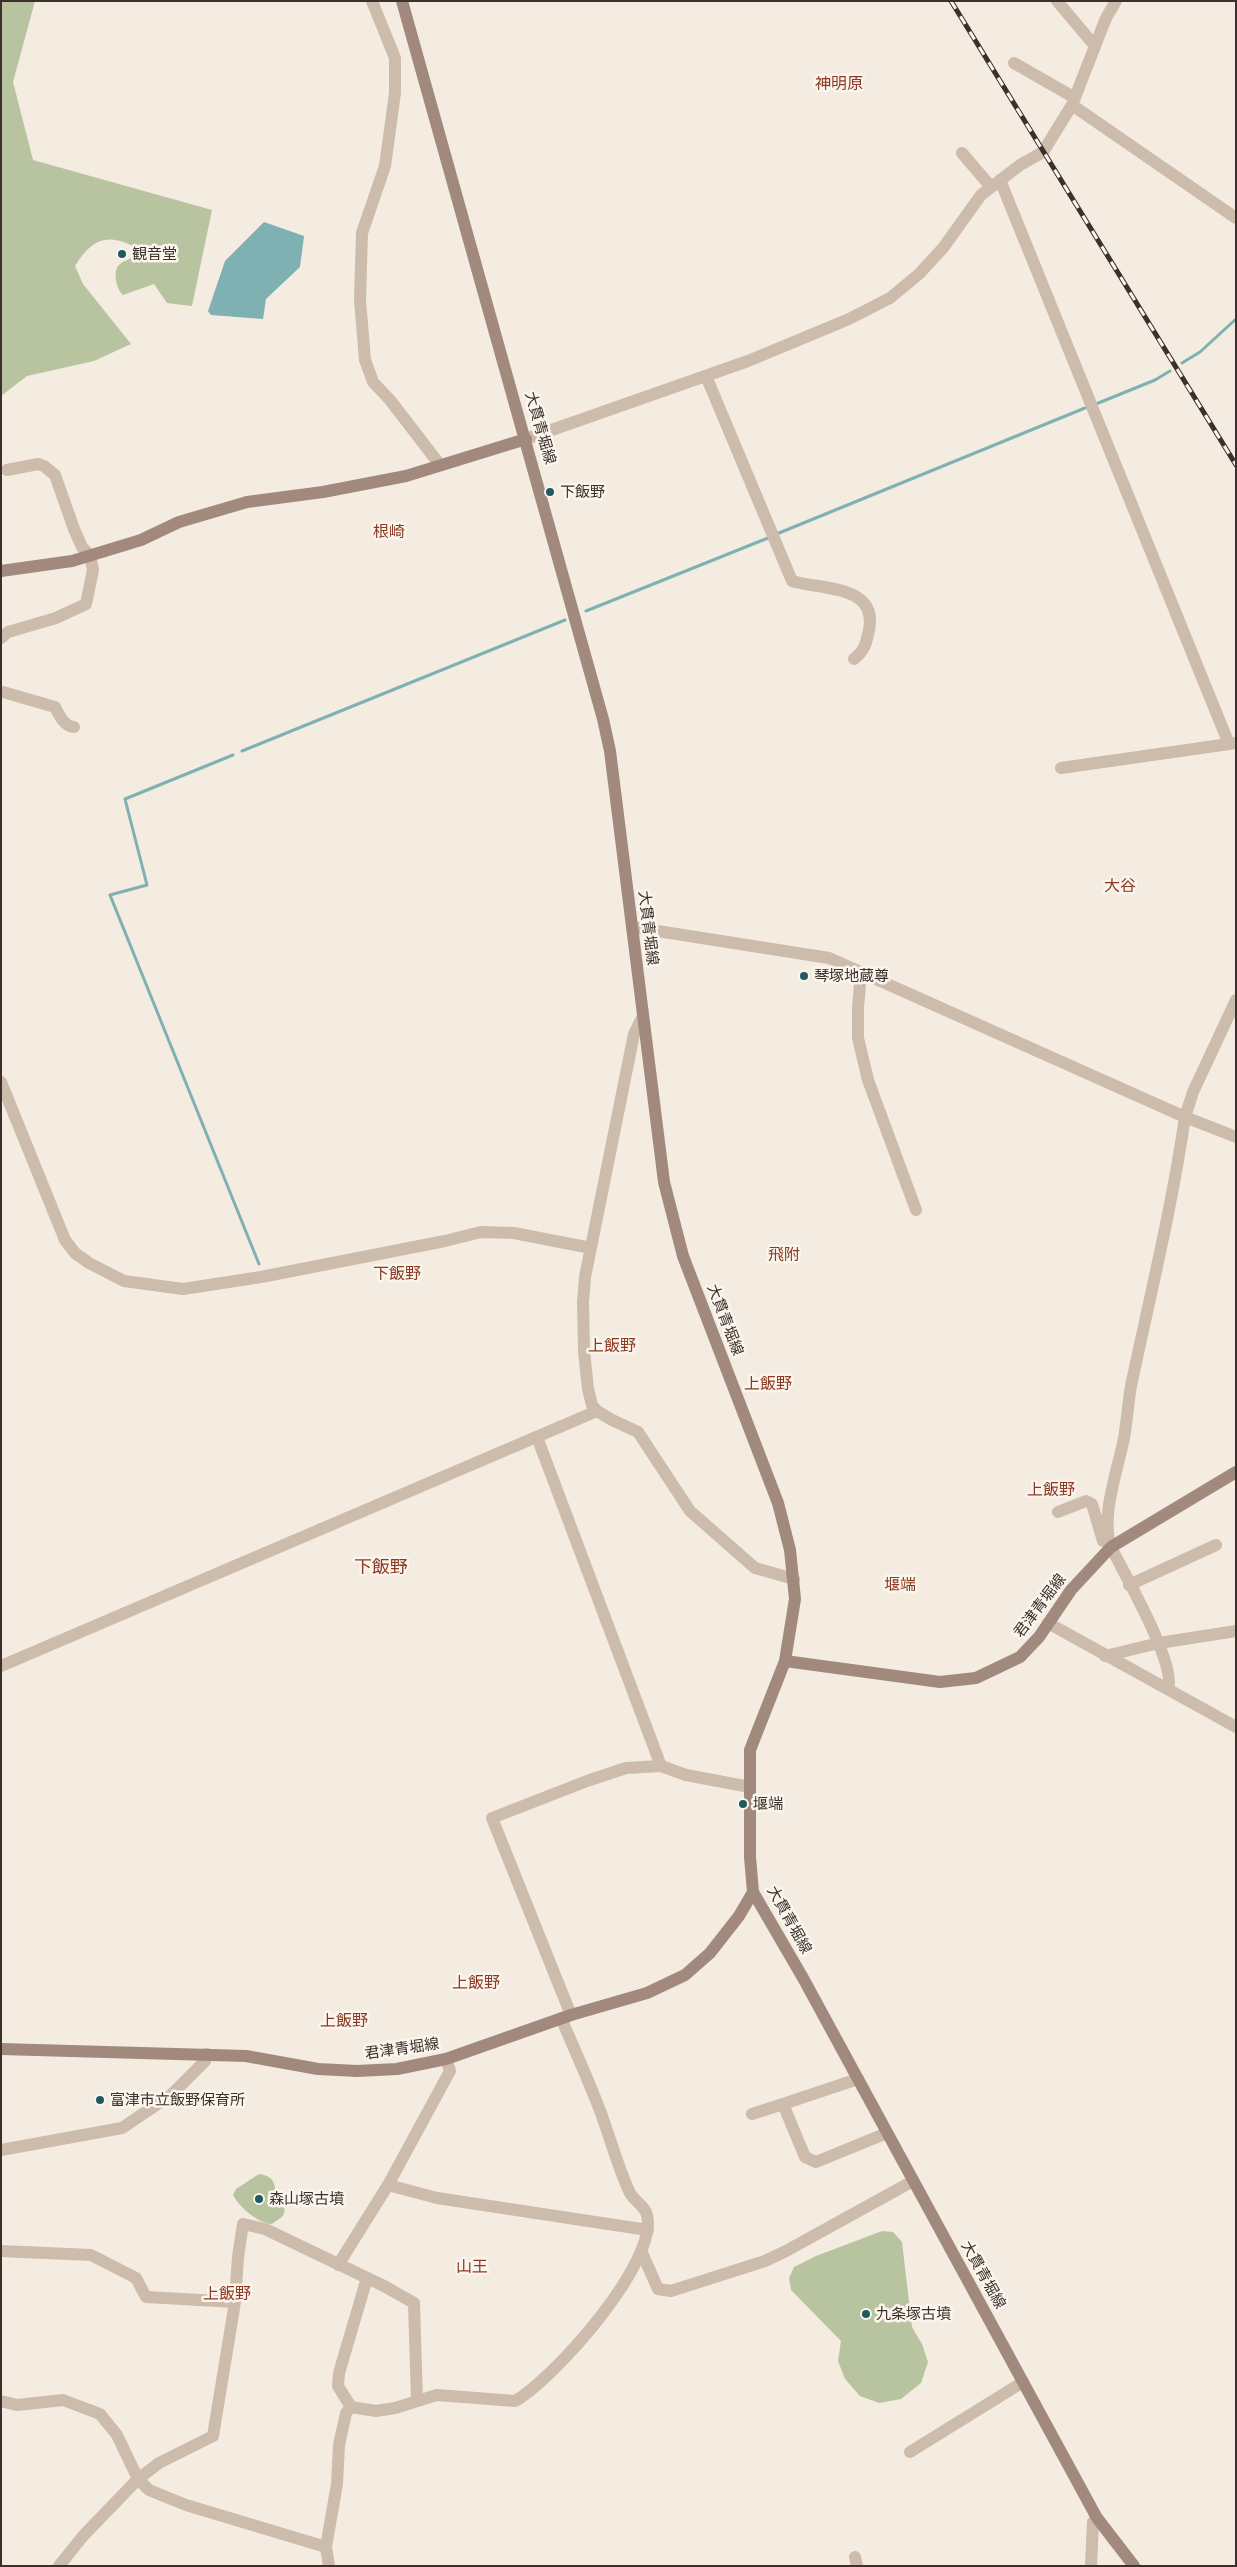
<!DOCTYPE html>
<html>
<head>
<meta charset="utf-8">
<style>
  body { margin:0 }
  #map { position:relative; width:1237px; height:2567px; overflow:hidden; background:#f4ebe1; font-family:Quicksand,sans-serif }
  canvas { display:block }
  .frame { position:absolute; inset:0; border:2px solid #3b302b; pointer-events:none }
</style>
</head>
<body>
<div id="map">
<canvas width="1237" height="2567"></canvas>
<div class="frame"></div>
</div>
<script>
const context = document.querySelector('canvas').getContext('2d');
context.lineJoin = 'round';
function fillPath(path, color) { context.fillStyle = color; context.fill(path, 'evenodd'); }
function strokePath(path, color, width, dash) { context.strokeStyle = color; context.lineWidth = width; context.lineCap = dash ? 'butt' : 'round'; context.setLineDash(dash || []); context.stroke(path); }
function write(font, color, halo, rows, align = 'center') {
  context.font = font + ' Quicksand,"Noto Sans JP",sans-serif'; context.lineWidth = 5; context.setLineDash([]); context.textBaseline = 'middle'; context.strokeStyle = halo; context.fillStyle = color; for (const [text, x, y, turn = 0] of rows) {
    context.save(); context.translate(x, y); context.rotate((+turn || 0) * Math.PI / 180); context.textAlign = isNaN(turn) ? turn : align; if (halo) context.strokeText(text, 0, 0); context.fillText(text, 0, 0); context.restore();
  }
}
fillPath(new Path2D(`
  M1 1H35L13 82 33 160 212 210 192 306 167 303 154 284 123 295C116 289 112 270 120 264 123 261 128 260 132 258L133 246C105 232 90 241 75 266L83 284 131 344 94 361 27 376 1 396Z
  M259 2174C276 2176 276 2187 275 2202L285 2209 283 2216 272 2224C258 2223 240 2208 233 2195L236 2189Z
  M882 2231 893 2232 902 2242 912 2327 922 2344 928 2362 921 2383 901 2399 879 2403 860 2396 845 2379 838 2361 841 2341 791 2290 789 2278 794 2267 816 2256Z`), '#b8c4a0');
fillPath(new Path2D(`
  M264 222 304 236 300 267 266 299 263 319 211 315 208 311 225 261Z`), '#7fb0b2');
strokePath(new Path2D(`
  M1182 363 1200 352 1236 319
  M1096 404 1155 380 1170 371
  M779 533 1085 408
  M586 611 768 538
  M242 751 565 620
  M233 755 125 799 147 885 110 895 259 1264`), '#7fb0b2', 3);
strokePath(new Path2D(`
  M372 1 395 58V93L385 166 362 233 360 300 365 360 373 382 390 400 440 465
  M1057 1 1095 46
  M1014 63 1075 98
  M1072 105 1236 218
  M962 153 991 187
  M1000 180 1229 744
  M706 376 792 581C821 590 878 584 869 630 866 644 865 650 854 659
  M526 439 748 361 849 319 890 298 919 274 943 248 981 195 1020 165 1043 152 1072 105 1106 18 1116 1
  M1 638 8 632 56 618 86 604 93 570 90 556 82 547 74 529 55 475 44 466 38 464 7 470
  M3 692 55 707C59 715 64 726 74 727
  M1061 768 1236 743
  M632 927 829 958 1185 1117 1236 1137
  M861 972 858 1008V1038L868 1080 916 1210
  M643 1016 634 1034 585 1277 583 1302 584 1351 588 1389 592 1405 597 1411 612 1420 638 1432 690 1511 755 1568 794 1579
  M1 1082 65 1240 75 1253 89 1263 124 1281 183 1289 261 1277 445 1241 481 1232 514 1233 591 1248
  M537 1437 661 1766
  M1058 1512 1086 1501 1092 1504 1103 1541
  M1129 1585 1216 1545
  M1048 1623 1236 1727
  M1105 1656 1159 1643 1236 1631
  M1 1666 597 1411
  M1168 1689C1177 1664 1124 1574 1111 1547 1100 1516 1118 1470 1124 1438 1127 1421 1128 1403 1131 1386 1150 1296 1172 1207 1185 1117L1193 1092 1236 1000
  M571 2015 492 1818 587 1781 626 1768 661 1766 686 1775 750 1787
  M858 2079 783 2104 805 2157 816 2162 887 2133
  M752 2114 783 2104
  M1 2150 122 2128 171 2095 205 2061 207 2054
  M388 2185 437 2198 648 2230
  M1 2251 91 2255 136 2278 146 2297 235 2302
  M642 2253 658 2289 671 2291 765 2261 786 2251 913 2181
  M338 2265 388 2185 450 2071 446 2059
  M1 2401 17 2405 63 2400 100 2414 117 2435 138 2479 149 2490 186 2505 326 2547
  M351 2407 338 2386 339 2373 367 2278
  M910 2452 1023 2382
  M855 2557 857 2566
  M59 2566 83 2536 138 2479 159 2463 213 2436 235 2302 238 2257 243 2224 265 2229 384 2286 414 2303 417 2401
  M329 2566 326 2547 337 2484 339 2445 346 2413 351 2407 376 2411 395 2408 437 2395 515 2401C554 2379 659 2261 647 2215 645 2205 633 2201 629 2191 618 2167 611 2141 602 2116 590 2083 575 2051 561 2018
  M1091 2566 1093 2522 1097 2518`), '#cdbbac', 12);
strokePath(new Path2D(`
  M402 1 603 719 610 751 664 1182 683 1256 778 1503 790 1550 795 1599 785 1661 750 1750V1857L753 1892 803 1978 1097 2518 1134 2566
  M1 571 72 561 141 540 179 522 247 502 323 492 406 476 526 439
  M785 1661 940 1682 976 1678 1020 1657 1039 1637 1071 1590 1111 1547 1236 1472
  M1 2049 246 2056 318 2069 357 2071 397 2069 446 2059 571 2015 647 1993 685 1975 710 1953 739 1916 753 1892`), '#a18a7d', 12);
const rail = new Path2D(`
  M951 1 1236 465`);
strokePath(rail, '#3b302b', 5);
strokePath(rail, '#fbf5ee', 3, [9]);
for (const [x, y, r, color] of [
  [122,254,5,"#1f5a5e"],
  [550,492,5,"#1f5a5e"],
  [804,976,5,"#1f5a5e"],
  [743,1804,5,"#1f5a5e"],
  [100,2100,5,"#1f5a5e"],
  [259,2199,5,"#1f5a5e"],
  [866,2314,5,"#1f5a5e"]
]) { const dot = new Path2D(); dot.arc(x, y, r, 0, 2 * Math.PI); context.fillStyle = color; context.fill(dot); strokePath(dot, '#fbf5ee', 2); }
write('15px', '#3b302b', '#fbf5ee', [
  ["観音堂",132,254],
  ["下飯野",560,492],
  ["琴塚地蔵尊",814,976],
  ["堰端",753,1804],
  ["富津市立飯野保育所",110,2100],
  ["森山塚古墳",269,2199],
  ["九条塚古墳",876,2314]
], 'left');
write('15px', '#3b302b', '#fbf5ee', [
  ["大貫青堀線",540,428,74],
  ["大貫青堀線",648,928,83],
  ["大貫青堀線",725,1320,69],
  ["君津青堀線",1040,1606,-53],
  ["大貫青堀線",789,1920,61],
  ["君津青堀線",402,2049,-8],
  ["大貫青堀線",983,2275,61]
]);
write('16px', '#8c3b22', '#fbf5ee', [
  ["神明原",839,84],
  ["根崎",389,532],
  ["大谷",1120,886],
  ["飛附",784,1255],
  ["下飯野",397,1274],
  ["上飯野",612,1346],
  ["上飯野",768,1384],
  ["上飯野",1051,1490],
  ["堰端",900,1585],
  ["上飯野",476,1983],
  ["上飯野",344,2021],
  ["山王",472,2267],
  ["上飯野",227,2294]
]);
write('18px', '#8c3b22', '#fbf5ee', [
  ["下飯野",381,1568]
]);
</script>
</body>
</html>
